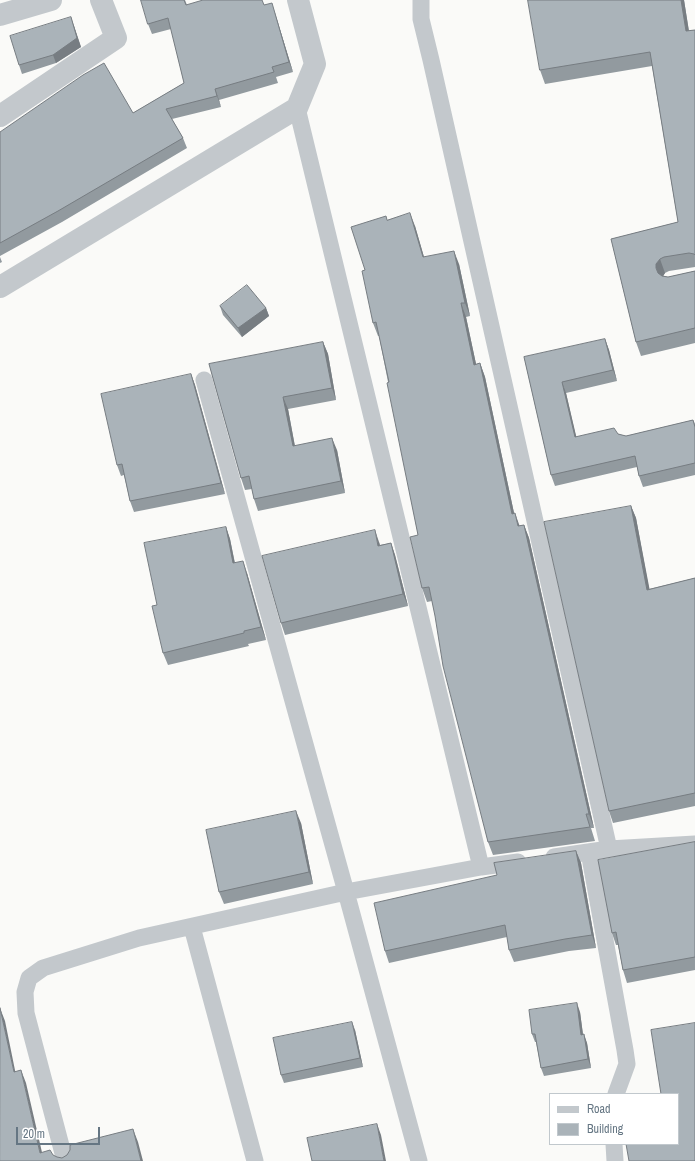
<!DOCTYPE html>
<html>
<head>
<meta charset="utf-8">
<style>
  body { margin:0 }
  #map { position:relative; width:695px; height:1161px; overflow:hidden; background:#fafaf8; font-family:"Archivo Narrow",sans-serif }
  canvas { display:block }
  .legend { position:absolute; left:549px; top:1093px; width:130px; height:52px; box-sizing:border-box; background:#fff; border:1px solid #c1c8cd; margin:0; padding:5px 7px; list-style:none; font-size:12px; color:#657683 }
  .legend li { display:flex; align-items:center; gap:8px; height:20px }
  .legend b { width:20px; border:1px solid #c1c8cd }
  .scale { position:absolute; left:16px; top:1127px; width:84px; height:18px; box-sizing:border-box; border:2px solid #657683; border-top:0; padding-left:5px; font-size:12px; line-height:14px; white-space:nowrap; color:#657683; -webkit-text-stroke:3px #fff; paint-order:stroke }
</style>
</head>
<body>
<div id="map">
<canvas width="695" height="1161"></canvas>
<ul class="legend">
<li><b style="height:5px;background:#c3c8cc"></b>Road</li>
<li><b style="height:11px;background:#aab3b9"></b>Building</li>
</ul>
<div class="scale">20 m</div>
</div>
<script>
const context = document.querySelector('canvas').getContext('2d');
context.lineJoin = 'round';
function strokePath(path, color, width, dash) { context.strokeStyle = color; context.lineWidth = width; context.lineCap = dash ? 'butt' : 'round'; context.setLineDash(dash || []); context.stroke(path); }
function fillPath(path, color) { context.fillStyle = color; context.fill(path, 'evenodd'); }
strokePath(new Path2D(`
  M421 0V19L431 60 609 849
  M297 108 481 867
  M204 380 346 892 419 1161
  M589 852 625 1050 627 1064 616 1094
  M554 857 609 849 695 844
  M192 927 255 1161
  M614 1144 615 1161
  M65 1161 26 1013 25 992 29 978 43 968 139 938 346 892 481 867 518 862`), '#c3c8cc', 17);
strokePath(new Path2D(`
  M0 15 51 0
  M0 116 116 38 101 0
  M0 287 297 108 315 64 298 0`), '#c3c8cc', 22);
fillPath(new Path2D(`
  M141 0H185L187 5H264L275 13 293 72 276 77 278 83 219 100 221 107 172 119 183 138 187 148 62 222 0 256V132L133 113 184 83 171 29 152 34 148 24Z
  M528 0H684L689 31 695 30V267L669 271 665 273 663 276 668 277 695 271V343L641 356 636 342 611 239 678 222 652 66 545 84 540 70Z
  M74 26 81 47 56 63 22 74 19 65Z
  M388 220 415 226 424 257 459 264 470 316 466 317 476 364 480 363 485 377 514 513 519 526 524 525 529 538 594 828H591L595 841 493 855 488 842 432 601 427 602 422 588 418 535 379 336H378L373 323 365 270Z
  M0 257 2 262 0 263Z
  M220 306 266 308 269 316 242 337 223 315Z
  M605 339 609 350 617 381 566 393 576 437 618 434 626 436 693 420 695 424V475L643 487 639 476 637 467 555 486 551 475 524 357Z
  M323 342 328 354 336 400 288 409 295 446 337 450 345 493 258 511 254 499 252 489 245 490 241 478 209 364Z
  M191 374 195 385 225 494 134 512 130 501 124 475 121 476 117 465Z
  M631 506 636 518 649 589 695 578V806L613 823 609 811Z
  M226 527 230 539 235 563 247 573 266 640 248 644 249 646 168 665 163 653 157 605Z
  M379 542 380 545 391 543 395 555 408 606 285 635 281 623Z
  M301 823 313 884 224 904 219 892Z
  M695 842V970L627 983 623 970 618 945H616L612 933Z
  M576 851 581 863 596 948 569 951 514 962 509 950 507 937 389 963 385 951 497 875Z
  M580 1012 583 1034 587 1043 591 1068 544 1076 541 1068 536 1042H535L532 1034Z
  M355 1030 363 1067 284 1083 281 1075Z`), '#929a9f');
fillPath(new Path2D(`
  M681 0H684L691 45 686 31Z
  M272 3 275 13 293 72 289 62Z
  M71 17 81 47 56 63 53 55Z
  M215 89 219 100 221 107 217 96Z
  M410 213 415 226 428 271 423 257Z
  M454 251 459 264 470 316 465 303Z
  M660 259 665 273 662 278 661 282 656 268V264Z
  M461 303 466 317 479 378 474 365Z
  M266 308 269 316 242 337 238 328Z
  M605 339 609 350 617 381 613 370Z
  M323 342 328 354 336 400 332 388Z
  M480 363 485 377 517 527 512 514Z
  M191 374 195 385 225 494 221 483Z
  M562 382 566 393 579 448 575 437Z
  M283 397 288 409 297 458 293 446Z
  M332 438 337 450 345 493 341 481Z
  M631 506 636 518 652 602 647 590Z
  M515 513 520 527 518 526Z
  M524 525 529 538 594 828 589 814Z
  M226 527 230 539 237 575 233 563Z
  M375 530 379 542 383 558 378 546Z
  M391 543 395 555 408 606 403 594Z
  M243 561 247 573 266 640 261 627Z
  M296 811 301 823 313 884 309 872Z
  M576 851 581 863 596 948 592 935Z
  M577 1003 580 1012 584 1043 581 1035Z
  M0 1008 5 1021 18 1085 14 1072Z
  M352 1022 355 1030 363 1067 360 1058Z
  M584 1034 587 1043 591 1068 588 1059Z
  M21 1070 26 1083 44 1161 40 1153Z
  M377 1124 381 1135 386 1161H384Z
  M133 1129 138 1142 143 1161H141Z`), '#777d82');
const building = new Path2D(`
  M141 0H184L186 5 203 0H262L264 5 272 3 289 62 272 67 274 72 215 89 217 96 166 109 183 138 58 211 0 243V132L83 75 104 63 133 113 184 83 168 18 148 24Z
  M528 0H681L686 31 695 30V255L694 254 689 253 664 257 660 259 656 264V268L658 273 662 276 668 277 695 271V328L636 342 611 239 678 222 650 52 540 70Z
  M71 17 77 38 53 55 19 65 10 36Z
  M410 213 423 257 454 251 465 303H461L474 365 480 363 512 514 515 513 518 526 524 525 589 814H586L590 827 488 842 443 666 435 616 429 587 422 588 410 537 418 535 387 383 389 382 376 322 373 323 362 271 365 270 351 227 386 216 387 220Z
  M247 285 266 308 238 328 220 306Z
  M605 339 613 370 562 382 575 437 614 428 618 434 626 436 693 420 695 427V463L639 476 635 456 551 475 524 357Z
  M323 342 332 388 283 397 293 446 332 438 341 481 254 499 249 476 241 478 209 364Z
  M191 374 221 483 130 501 122 464 117 465 101 394Z
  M631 506 647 590 695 578V793L609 811 544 522Z
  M226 527 233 563 243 561 261 627 244 631V633L163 653 152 606 157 605 144 543Z
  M375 530 378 546 391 543 403 594 281 623 262 556Z
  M296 811 309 872 219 892 206 830Z
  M695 842V957L623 970 616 932 612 933 598 860Z
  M576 851 592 935 565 939 509 950 505 925 385 951 374 903 497 875 494 863Z
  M577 1003 581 1035 584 1034 588 1059 541 1068 535 1034H532L529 1010Z
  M0 1008 14 1072 21 1070 40 1153 50 1150 53 1155 57 1157 62 1158 67 1155 70 1150V1145L133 1129 141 1161H0Z
  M352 1022 360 1058 281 1075 273 1038Z
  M695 1023V1161H629L626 1144H678V1094H661L651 1030Z
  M377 1124 384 1161H312L307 1138Z`);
fillPath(building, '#aab3b9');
strokePath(building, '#777d82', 1);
</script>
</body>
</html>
